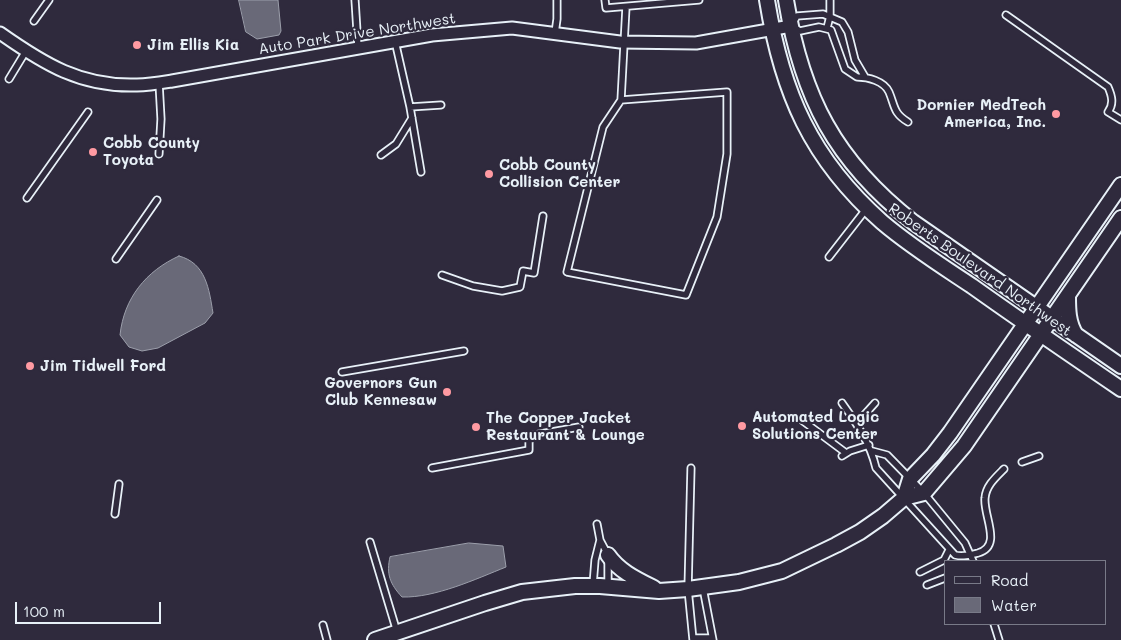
<!DOCTYPE html>
<html>
<head>
<meta charset="utf-8">
<style>
  body { margin:0 }
  #map { position:relative; width:1121px; height:640px; overflow:hidden; background:#2f2a3d; font-family:Mali,sans-serif }
  canvas { display:block }
  .legend { position:absolute; left:944px; top:560px; width:162px; height:65px; box-sizing:border-box; background:#2f2a3d; border:1px solid #797a88; margin:0; padding:6px 9px; list-style:none; font-size:15px; color:#e8f1f8 }
  .legend li { display:flex; align-items:center; gap:10px; height:25px }
  .legend b { width:25px; border:1px solid #797a88 }
  .scale { position:absolute; left:15px; top:602px; width:146px; height:22px; box-sizing:border-box; border:2px solid #e8f1f8; border-top:0; padding-left:6px; font-size:15px; line-height:18px; white-space:nowrap; color:#e8f1f8; -webkit-text-stroke:4px #2f2a3d; paint-order:stroke }
</style>
</head>
<body>
<div id="map">
<canvas width="1121" height="640"></canvas>
<ul class="legend">
<li><b style="height:6px;background:#2f2a3d"></b>Road</li>
<li><b style="height:14px;background:#696978"></b>Water</li>
</ul>
<div class="scale">100 m</div>
</div>
<script>
const context = document.querySelector('canvas').getContext('2d');
context.lineJoin = 'round';
function fillPath(path, color) { context.fillStyle = color; context.fill(path, 'evenodd'); }
function strokePath(path, color, width, dash) { context.strokeStyle = color; context.lineWidth = width; context.lineCap = dash ? 'butt' : 'round'; context.setLineDash(dash || []); context.stroke(path); }
function write(font, color, halo, rows, align = 'center') {
  context.font = font + ' Mali,sans-serif'; context.lineWidth = 4.5; context.setLineDash([]); context.textBaseline = 'middle'; context.strokeStyle = halo; context.fillStyle = color; for (const [text, x, y, turn = 0] of rows) {
    context.save(); context.translate(x, y); context.rotate((+turn || 0) * Math.PI / 180); context.textAlign = isNaN(turn) ? turn : align; if (halo) context.strokeText(text, 0, 0); context.fillText(text, 0, 0); context.restore();
  }
}
const water = new Path2D(`
  M239 0H278L281 31 279 35 257 39 246 32Z
  M179 256C206 263 209 289 213 313L205 323 158 348 142 351 129 347 120 335C124 298 146 271 179 256Z
  M469 543 503 546 506 567C476 579 435 598 402 597 390 584 386 574 390 557Z`);
fillPath(water, '#696978');
strokePath(water, '#9c9fab', 1);
const service = new Path2D(`
  M355 0 358 47
  M605 0 606 8 699 0
  M1006 15 1108 87C1112 96 1114 104 1108 112L1121 120
  M34 21 49 0
  M827 28 830 16V0
  M555 33 557 19V0
  M395 41 410 107 421 172
  M865 77 855 60 848 32 842 22 823 14 797 16 791 26 800 31 819 27 831 30 845 69 857 77C868 77 884 81 889 92 895 106 893 113 908 122
  M9 79 26 51
  M159 83 161 119 159 154
  M621 100 603 127 567 272 686 295 717 217 727 154V92L621 100 626 7
  M410 107 441 105
  M381 155 396 144 412 118
  M27 198 88 112
  M829 257 867 208
  M116 259 157 200
  M442 275 473 286 502 291 520 287 523 271 534 273 543 216
  M342 372 464 351
  M842 403C857 424 870 443 876 468L955 555C963 557 970 555 978 553 1003 546 983 516 985 498 986 486 995 478 1004 469
  M803 421 846 453
  M857 423 875 403
  M872 451 887 455 924 493 965 543 973 561
  M842 456 850 451 869 445
  M1022 462 1039 456
  M432 468 529 450V436L579 427
  M691 468 688 589 693 640
  M115 514 119 484
  M597 524 600 540 608 555V587
  M370 542 397 632
  M920 572 944 560 949 550
  M593 585 595 560 600 540
  M927 585 945 578
  M703 588 713 640
  M994 624 999 640
  M323 625 327 640
  M693 638H712`);
const minor = new Path2D(`
  M0 33C44 64 81 87 137 85 149 85 160 83 172 81L432 35 512 28 620 42 696 43 791 26`);
const tertiary = new Path2D(`
  M767 0C782 93 811 159 882 222 910 246 942 266 972 286 1021 321 1071 355 1121 389
  M786 0C802 97 835 161 913 222L1121 366
  M1068 296C1068 309 1068 323 1076 335
  M904 498 910 479 933 455 950 433 1121 185
  M608 555C619 571 636 579 654 588
  M375 640 485 603 522 592 575 586H600L659 591 688 589 739 582 782 571 836 545 860 532 883 516 904 498 924 493 964 446 1121 218`);
strokePath(service, '#e8f1f8', 9);
strokePath(minor, '#e8f1f8', 15);
strokePath(tertiary, '#e8f1f8', 18);
strokePath(service, '#2f2a3d', 5.5);
strokePath(minor, '#2f2a3d', 11);
strokePath(tertiary, '#2f2a3d', 14);
for (const [x, y, r, color] of [
  [137,45,5,"#ff9aa2"],
  [1056,114,5,"#ff9aa2"],
  [93,152,5,"#ff9aa2"],
  [489,174,5,"#ff9aa2"],
  [30,366,5,"#ff9aa2"],
  [447,392,5,"#ff9aa2"],
  [742,426,5,"#ff9aa2"],
  [476,427,5,"#ff9aa2"]
]) { const dot = new Path2D(); dot.arc(x, y, r, 0, 2 * Math.PI); context.fillStyle = color; context.fill(dot); strokePath(dot, '#2f2a3d', 2); }
write('15px', '#e8f1f8', '#2f2a3d', [
  ["Auto Park Drive Northwest",357,34,-9],
  ["Roberts Boulevard Northwest",980,270,35]
]);
write('bold 15px', '#e8f1f8', '#2f2a3d', [
  ["Jim Ellis Kia",147,45],
  ["Dornier MedTech",1046,105,"right"],
  ["America, Inc.",1046,122,"right"],
  ["Cobb County",103,143],
  ["Toyota",103,160],
  ["Cobb County",499,165],
  ["Collision Center",499,182],
  ["Jim Tidwell Ford",40,366],
  ["Governors Gun",437,383,"right"],
  ["Club Kennesaw",437,400,"right"],
  ["Automated Logic",752,417],
  ["Solutions Center",752,434],
  ["The Copper Jacket",486,418],
  ["Restaurant & Lounge",486,435]
], 'left');
</script>
</body>
</html>
